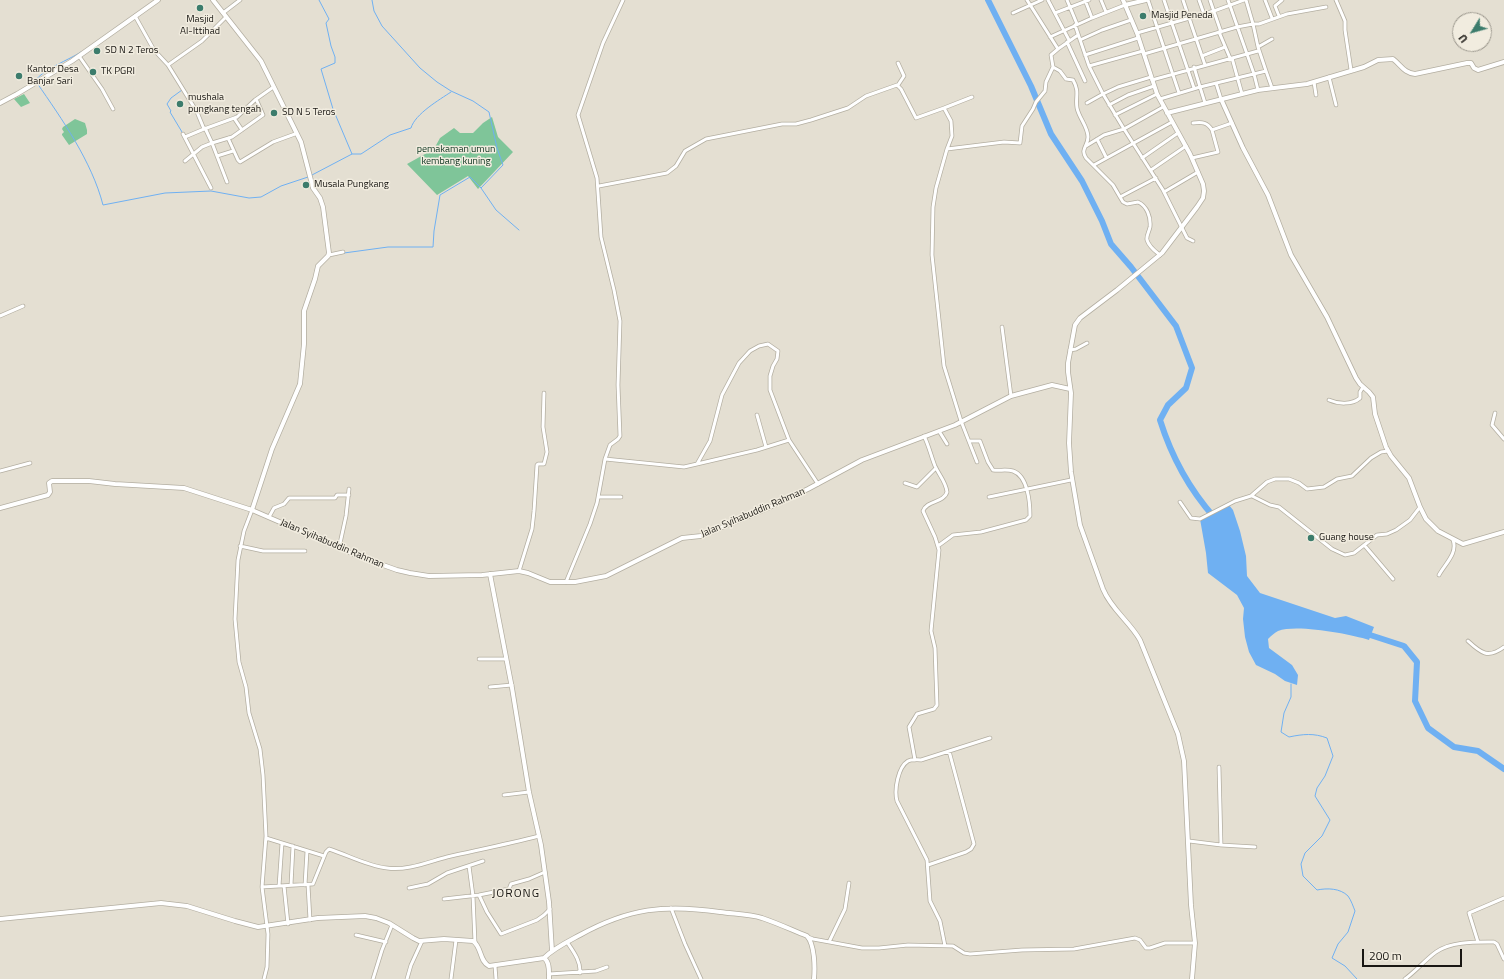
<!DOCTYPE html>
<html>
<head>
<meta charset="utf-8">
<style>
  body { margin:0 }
  #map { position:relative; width:1504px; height:979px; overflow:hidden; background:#e4dfd2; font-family:"Titillium Web",sans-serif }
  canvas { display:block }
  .north { position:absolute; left:1452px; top:12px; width:40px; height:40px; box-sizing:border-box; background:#f1ecdf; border:1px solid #9b978d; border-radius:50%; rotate:233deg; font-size:11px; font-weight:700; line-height:16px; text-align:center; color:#191713 }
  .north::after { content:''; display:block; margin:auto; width:14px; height:18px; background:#3c7c6c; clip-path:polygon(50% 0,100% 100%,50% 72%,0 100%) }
  .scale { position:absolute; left:1362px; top:949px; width:100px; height:18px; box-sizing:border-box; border:2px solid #191713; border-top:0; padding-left:5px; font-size:12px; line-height:14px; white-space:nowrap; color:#191713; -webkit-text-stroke:3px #f1ecdf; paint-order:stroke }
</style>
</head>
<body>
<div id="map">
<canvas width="1504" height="979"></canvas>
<div class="north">U</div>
<div class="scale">200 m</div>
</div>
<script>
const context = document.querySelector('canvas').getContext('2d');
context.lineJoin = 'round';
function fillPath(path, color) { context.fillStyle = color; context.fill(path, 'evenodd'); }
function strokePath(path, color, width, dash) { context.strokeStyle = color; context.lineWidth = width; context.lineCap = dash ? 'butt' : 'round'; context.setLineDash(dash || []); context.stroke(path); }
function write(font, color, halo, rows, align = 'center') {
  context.font = font + ' "Titillium Web",sans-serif'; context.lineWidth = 3; context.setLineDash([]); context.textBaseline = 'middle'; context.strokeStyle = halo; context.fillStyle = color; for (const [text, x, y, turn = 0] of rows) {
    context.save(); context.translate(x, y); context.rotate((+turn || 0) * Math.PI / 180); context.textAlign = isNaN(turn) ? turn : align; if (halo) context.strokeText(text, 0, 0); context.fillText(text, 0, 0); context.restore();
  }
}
fillPath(new Path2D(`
  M24 94 30 103 21 107 14 99Z
  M492 117 498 137 513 152 478 189 468 176 437 195 407 164 434 149 440 138 454 128 460 133H473L483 123Z
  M75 119 85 123 87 130V134L69 145 62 135V134L64 132 62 129 63 127Z`), '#7fc599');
fillPath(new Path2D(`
  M1229 505 1233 510 1240 531 1246 556 1247 576 1260 593 1335 618 1346 616 1374 627 1369 640C1349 634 1297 624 1278 631 1274 633 1271 636 1268 639L1269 648 1292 665 1298 675 1297 685 1285 681 1275 674 1256 665 1249 652 1245 637 1243 619 1244 608 1237 595 1208 573 1206 553 1200 519Z`), '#6fb0f2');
strokePath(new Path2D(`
  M372 0 374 11 382 26 420 68 437 82 451 91 473 101 489 112 497 148 503 165 481 188 496 210 519 230
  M223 11 234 3
  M121 24 127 20
  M35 81C43 69 69 60 81 52
  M37 83C62 119 92 162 103 205L165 193 211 191 249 198 261 197 281 186 308 177
  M182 132 170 112 171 111 167 104 171 98 182 90
  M352 154H361L390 135 411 128C415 114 439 100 451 92
  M312 175 352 154 333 109 321 69 335 63V57L331 46 326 23 329 19 319 0
  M344 253 388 247H433L434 231 440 195 470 177 481 188
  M1291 684V697L1284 713 1281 732 1289 737C1303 734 1314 733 1327 738L1333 756 1325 776 1317 788 1315 796 1330 820 1322 836 1305 853 1301 864 1303 876 1317 890C1327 888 1340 888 1348 896 1351 900 1353 906 1355 911L1348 932 1338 944 1332 958 1345 966 1357 979`), '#6fb0f2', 1);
strokePath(new Path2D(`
  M988 0 1031 86 1051 134 1082 181 1102 221 1111 244 1131 267 1176 326 1192 368 1186 388 1168 405 1160 420C1171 455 1190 490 1214 517
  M1364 633 1404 646 1417 662 1415 701 1428 728 1454 747 1478 751 1504 769`), '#6fb0f2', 6);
const minor = new Path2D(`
  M1027 0 1058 49 1078 35
  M1048 0 1069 40
  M1067 0 1077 24
  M1085 0 1092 18
  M1101 0 1106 12
  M1148 0 1179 93
  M1164 0 1194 88
  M1183 0 1205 65
  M1199 0 1204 14
  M1210 0 1221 32
  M1228 0 1254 74 1258 90
  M1265 0 1272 18
  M1336 0 1345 21V30L1351 70
  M223 13 240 0
  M1013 13 1042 0
  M1055 13 1089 0
  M135 16 154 50 168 65 181 86 197 112 204 129 237 117 255 100 272 88
  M1279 16 1275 6 1282 0
  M1075 25 1089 66 1103 94 1087 103
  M1219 32 1230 58
  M1137 33 1214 11 1244 0
  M1050 37 1092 18 1125 5
  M1080 40 1102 30 1131 20
  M1067 42 1085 81
  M1258 47 1272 39
  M1058 49 1051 55 1053 67 1060 71 1066 79 1073 80C1080 92 1075 97 1077 108 1079 118 1088 127 1088 137 1088 146 1080 149 1086 158L1113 185 1120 197 1156 178
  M1144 54 1237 27 1253 24 1246 0
  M1085 55 1138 38
  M79 56 102 89 113 109
  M1202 56 1225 47
  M1232 58 1242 94
  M168 65 202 41 226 17
  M1089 66 1143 51
  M1266 71 1258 47 1253 24H1259L1287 14 1326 7
  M1151 77 1118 87 1103 94 1124 129 1163 107
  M1329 77 1336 105
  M1152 80 1258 51
  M1314 82 1316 95
  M1216 83 1221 99
  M898 85 904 76 898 63
  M1160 99 1200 87 1194 67
  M1205 103 1200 87 1266 71 1272 88
  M1109 105 1128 95 1154 86
  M944 108 972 97
  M1115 115 1157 94
  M234 118 242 130
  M1193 123C1202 122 1207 122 1212 130
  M205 128 212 143 232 137 263 115 257 101
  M183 134 211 188
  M185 137 204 129
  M228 138 238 160 240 162 273 142 295 134
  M1097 139 1106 157
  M1086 146 1104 135 1124 129 1163 190 1187 238 1193 241
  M947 149 1004 142 1020 143 1022 126 1033 109 1036 102 1045 91 1046 82 1053 67
  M217 156 233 151
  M1142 158 1178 133
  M1192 158 1218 152 1212 130 1232 123
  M185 161 202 147 212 143 227 182
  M1094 165 1172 122
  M1151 170 1186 146
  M599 186 667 173 676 166 685 151 706 139 782 124H796L811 120 848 108 866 96 897 85 901 89 916 118 944 108 951 121 952 136 947 149 936 188 933 207 932 255 944 366 961 421 977 462
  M1164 192 1198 172
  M1120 197 1123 202 1127 204 1138 202C1147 206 1151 217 1150 227 1149 232 1146 236 1147 240 1149 247 1155 251 1160 255
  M329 255 343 252
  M0 316 23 306
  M1002 327 1011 396
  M1070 350 1076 349 1087 343
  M1329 400C1338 404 1352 405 1360 398V392L1363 387
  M1495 413 1492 425 1504 439
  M757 415 766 447
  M939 431 947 444
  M605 459 610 445 618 439 620 436 618 385 620 321 614 290 601 237 597 178 578 115 603 43 623 0
  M697 464 757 450 789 440
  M0 471 30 463
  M905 483 917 487 936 468
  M1252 496 1270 505 1279 507 1332 549 1345 555 1354 553 1377 535 1387 534 1396 530 1410 520 1420 507
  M599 497H621
  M989 497 1071 480
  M1180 502 1191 518 1200 519 1235 501 1251 496 1267 482 1275 479H1289L1299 483 1307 489 1324 487 1337 479 1352 476 1371 458 1381 452 1388 451
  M252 510 244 531 238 560 235 619 239 662 246 687 249 713 260 749 263 775 266 836 262 887 268 934 267 967 264 979
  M269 517 274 508 284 504 289 498H335L337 495H349
  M240 546 263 551H305
  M938 546 953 535 981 532 1026 520 1030 516C1030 503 1028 476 1013 471 1006 469 1000 471 993 470L988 462 980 441H969
  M1365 546 1393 579
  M339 548 346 516 349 489
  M519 571 532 529 534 511 537 465 538 464H544L547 452 543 427 544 393
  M1439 575C1445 564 1458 553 1453 540
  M566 582 590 524 597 503 605 459 684 467 697 464 710 441 722 395 739 363 750 351 759 346 768 344 778 351 777 359 773 366 770 376V390L789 440 818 484
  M1468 641C1481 653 1488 659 1504 647
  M479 659H506
  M490 687 512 685
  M915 760 909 727 917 714 934 709 937 705 935 648 931 631 939 550 935 537 923 511C927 500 944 503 947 492 946 482 939 475 935 466 931 456 929 446 924 436
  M1219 767 1221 845
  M504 795 529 792
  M266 838 324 856
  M1189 841 1221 845 1255 847
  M928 865 966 852 971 849 974 844 949 751
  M469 866 473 896 475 943
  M291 885 293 846
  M305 885 307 851
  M308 885 310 920
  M279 886 282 843
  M284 886 288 924
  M262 887 313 884 326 852 329 849C348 855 367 866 387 868 407 871 428 862 447 857 478 850 508 844 539 836
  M409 888 428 884 447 873 483 861
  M479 895 487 912 501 934 537 920 544 915 550 909
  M444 899 479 895 509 889 511 884 529 879 545 872
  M671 908 685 944 701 979
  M356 935 386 942
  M808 937 813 939 862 948H879L908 945 953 946 964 953 970 954 1022 950 1074 949 1135 938 1140 940 1146 948H1150L1165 943H1195
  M567 942C573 951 581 961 580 973
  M829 942 845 909 849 883
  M1478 942 1469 913 1504 898
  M945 946 940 921 930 901 927 860 897 801C894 790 898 767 908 761 912 759 916 760 921 760L990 738
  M495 966 496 979
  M549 974 596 971 607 967
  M373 979 382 950 392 925
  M407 979 411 965 422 941
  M451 979 456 940
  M1405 979C1416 971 1425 960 1436 952 1451 941 1476 942 1494 942L1497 944 1504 959`);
const tertiary = new Path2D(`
  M213 0 261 61 301 142 313 188 320 198 323 207 329 253 328 256 318 266 315 279 304 311V344L300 384 272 449 252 510
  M1123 0 1137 33 1157 94 1190 154 1203 184 1204 191 1203 198 1197 207 1162 253 1117 290 1080 318 1075 325 1068 363V372L1071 393 1069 443 1071 472 1080 525 1103 589C1111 609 1130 622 1140 640L1178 734 1184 761 1191 905 1195 943 1192 979
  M1125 5 1146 0
  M1221 99 1243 148 1268 195 1291 255 1327 317 1356 378 1360 384 1369 392 1373 397 1375 414 1386 447 1391 456 1409 478 1420 507 1426 519 1438 531 1463 544 1504 532
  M0 103 17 94 72 61 158 0
  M1167 113 1258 90 1307 84 1364 67 1378 60 1393 59C1401 65 1404 73 1415 74L1467 63H1471L1474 68 1478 70 1504 62
  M0 508 48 495 50 492 49 483 52 481H89L115 484 184 488 252 510 358 556 397 570 410 573 429 576 482 575 519 571 528 573 550 582H575L606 576 682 538 701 536 768 508 808 489 862 460 955 425 1011 396 1052 385 1070 389
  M490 574 512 688 529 792 541 845 549 902 552 951
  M0 919 161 903 187 906 235 921 258 927 318 918 365 916 376 918 389 923 413 938 419 941 444 939 473 941C482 947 479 961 489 966L544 958C550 962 549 972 549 979
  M544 958C554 948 567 942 580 935 629 908 665 904 720 912 734 914 749 914 762 918 777 923 792 930 807 936 815 945 815 968 814 979`);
strokePath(minor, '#b3aea1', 4.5);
strokePath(tertiary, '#b3aea1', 5.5);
strokePath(minor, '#fff', 3);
strokePath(tertiary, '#fff', 4);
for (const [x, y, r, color] of [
  [200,8,4,"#3c7c6c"],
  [1143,16,4,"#3c7c6c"],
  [97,51,4,"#3c7c6c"],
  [93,72,4,"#3c7c6c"],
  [19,76,4,"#3c7c6c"],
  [180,104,4,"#3c7c6c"],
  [274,113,4,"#3c7c6c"],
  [306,185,4,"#3c7c6c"],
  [1311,538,4,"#3c7c6c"]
]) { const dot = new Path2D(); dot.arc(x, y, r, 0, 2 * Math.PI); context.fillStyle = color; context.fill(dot); strokePath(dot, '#f1ecdf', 1.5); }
write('10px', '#191713', '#f1ecdf', [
  ["Masjid Peneda",1151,16],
  ["Masjid",200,20,"center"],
  ["Al-Ittihad",200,32,"center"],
  ["SD N 2 Teros",105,51],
  ["Kantor Desa",27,70],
  ["Banjar Sari",27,82],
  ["TK PGRI",101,72],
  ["mushala",188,98],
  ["pungkang tengah",188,110],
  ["SD N 5 Teros",282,113],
  ["Musala Pungkang",314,185],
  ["Guang house",1319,538]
], 'left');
write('10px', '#0a321d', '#f1ecdf', [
  ["pemakaman umun",456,150],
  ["kembang kuning",456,162]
]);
write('10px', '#191713', '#f1ecdf', [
  ["Jalan Syihabuddin Rahman",753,513,-23],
  ["Jalan Syihabuddin Rahman",332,544,23]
]);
context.letterSpacing = '1px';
write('12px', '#191713', '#f1ecdf', [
  ["JORONG",516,894]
]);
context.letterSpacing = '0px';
</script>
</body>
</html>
